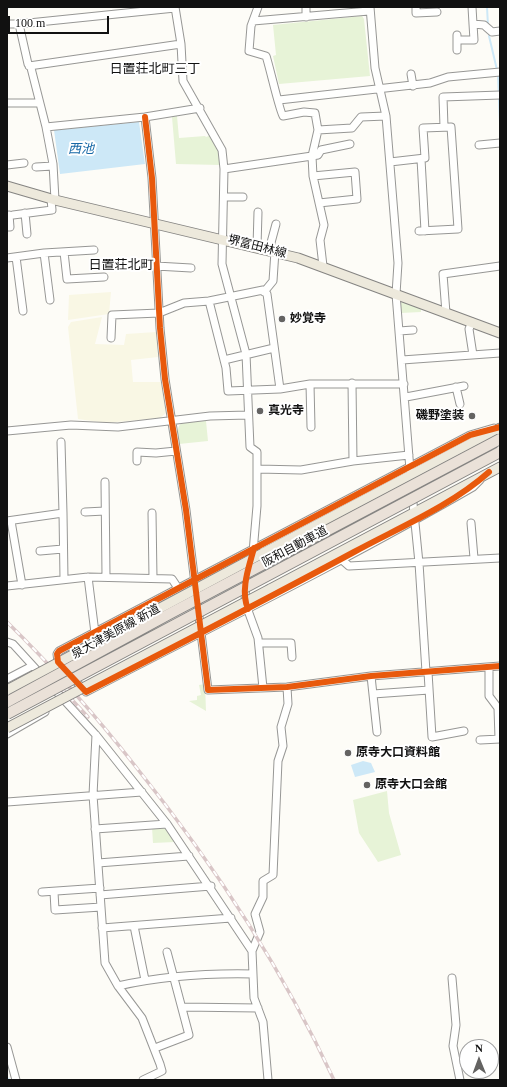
<!DOCTYPE html>
<html>
<head>
<meta charset="utf-8">
<style>
  body { margin:0 }
  #map { position:relative; width:507px; height:1087px; overflow:hidden; background:#fdfcf7; font-family:"Times New Roman",serif }
  canvas { display:block }
  .frame { position:absolute; inset:0; border:8px solid #111; pointer-events:none }
  .north { position:absolute; left:459px; top:1039px; width:40px; height:40px; box-sizing:border-box; background:#fff; border:1px solid #a0a0a0; border-radius:50%; rotate:359deg; font-size:11px; font-weight:700; line-height:16px; text-align:center; color:#111 }
  .north::after { content:''; display:block; margin:auto; width:14px; height:18px; background:#646362; clip-path:polygon(50% 0,100% 100%,50% 72%,0 100%) }
  .scale { position:absolute; left:8px; top:16px; width:101px; height:18px; box-sizing:border-box; border:2px solid #111; border-top:0; padding-left:5px; font-size:12px; line-height:14px; white-space:nowrap; color:#111; -webkit-text-stroke:3px #fff; paint-order:stroke }
</style>
</head>
<body>
<div id="map">
<canvas width="507" height="1087"></canvas>
<div class="frame"></div>
<div class="north">N</div>
<div class="scale">100 m</div>
</div>
<script>
const context = document.querySelector('canvas').getContext('2d');
context.lineJoin = 'round';
function fillPath(path, color) { context.fillStyle = color; context.fill(path, 'evenodd'); }
function strokePath(path, color, width, dash) { context.strokeStyle = color; context.lineWidth = width; context.lineCap = dash ? 'butt' : 'round'; context.setLineDash(dash || []); context.stroke(path); }
function write(font, color, halo, rows, align = 'center') {
  context.font = font + ' "Times New Roman","Noto Sans JP",serif'; context.lineWidth = 4; context.setLineDash([]); context.textBaseline = 'middle'; context.strokeStyle = halo; context.fillStyle = color; for (const [text, x, y, turn = 0] of rows) {
    context.save(); context.translate(x, y); context.rotate((+turn || 0) * Math.PI / 180); context.textAlign = isNaN(turn) ? turn : align; if (halo) context.strokeText(text, 0, 0); context.fillText(text, 0, 0); context.restore();
  }
}
fillPath(new Path2D(`
  M111 292 109 314 68 320 69 295Z
  M102 317 95 344 124 345 126 334 156 332 158 357 131 360 133 382H161L166 413 160 418 106 423 78 419 68 327 71 322Z`), '#f9f7e4');
fillPath(new Path2D(`
  M362 16 364 19 370 76 279 84 273 56 276 55 273 25Z
  M177 116 179 138 205 136 206 137 211 135 219 149 220 165 176 164 172 117Z
  M402 302 421 309V312L401 313 400 303Z
  M206 421 208 441 179 444C175 417 182 423 206 421Z
  M205 684 206 711 189 701 197 700V696L201 695 199 685Z
  M387 791 389 813 401 855 378 862 359 833 353 800Z
  M152 827 165 828 175 842 153 843Z`), '#e7f3d7');
fillPath(new Path2D(`
  M139 122 145 164 60 174 54 130Z
  M363 761 371 763 375 772 355 777 351 765Z`), '#cde8f7');
strokePath(new Path2D(`
  M487 7 488 26
  M7 10 8 7
  M489 36 497 70
  M498 74 500 123
  M7 1078 10 1080`), '#cde8f7', 2);
const minor = new Path2D(`
  M175 7 181 44 183 81 222 150 224 169 222 264 246 354 250 447 257 452V506L253 552
  M258 7 251 26 249 51 266 56C269 64 280 113 283 116L304 112 315 113 318 130 312 156 313 176 324 225 320 240 323 266
  M306 7V17
  M370 7 375 68 386 116 398 263 396 294 410 470
  M416 7V13L437 12
  M472 7 473 24 484 25 492 32 500 31
  M253 21 369 11
  M7 24H19L28 64 31 68 46 127 53 164 55 200
  M19 24 175 8
  M457 35V50
  M457 40H474L473 24
  M29 66 181 44
  M411 74 413 86
  M279 100 430 83 448 77 500 72
  M7 103H39
  M145 117 152 178 160 328 165 379 186 510 208 690 287 687 371 676 500 666
  M46 127 145 117 200 108
  M444 127 443 97 500 95
  M318 130 352 128 361 117 386 116
  M479 145 500 143
  M421 159 425 231
  M390 162 425 158 423 128 451 127 458 229 419 231
  M7 165 24 163
  M36 167 53 166
  M224 169 312 156 318 155 321 150 350 144
  M313 176 355 172 357 199 319 203
  M224 197H243
  M25 213 27 234
  M13 215 52 210 51 199
  M7 227H10L9 215
  M257 247 258 212
  M269 250 276 224
  M64 252 67 279 104 277
  M44 253 50 300
  M16 257 23 311
  M7 258 44 253 94 250
  M156 266 191 268
  M264 292 273 281 275 251
  M209 301 226 368 228 391 280 389 310 384H404
  M446 313 443 274 500 266
  M472 322 469 329 473 355
  M399 331 413 330
  M111 338 112 315 159 313 184 303 209 301 263 290 267 294 280 389
  M224 360 274 348
  M402 360 500 353
  M310 384 311 427
  M456 387 460 404
  M406 397 464 386
  M7 431 71 425 118 427 210 416 248 415
  M61 442 63 513
  M137 461V452L156 453 176 451
  M353 461 409 455
  M258 469 301 470 353 461 352 383
  M480 480 473 487C347 560 215 625 86 692L58 662 57 654 59 651 470 435 494 428
  M105 482 106 576
  M411 483 419 563 426 672
  M85 512 105 511
  M152 513 153 578
  M7 521 63 513 64 579
  M11 521 22 585
  M471 523 474 558
  M40 551 63 549
  M341 559 349 566 500 558
  M248 569 245 595 246 605 258 638 263 688
  M88 577 95 633
  M7 586 88 577 172 579 178 588
  M7 642 13 644 96 735 167 824 252 951 254 998 263 1022 268 1080
  M259 643H291L292 657
  M489 667V696L498 708 499 739
  M428 672 432 737 464 731
  M371 676 377 732
  M7 679 32 666
  M373 694 429 690
  M7 734 45 712
  M96 735 93 795 105 963 118 986 142 1018 160 1064 162 1071 143 1080
  M480 740 500 739
  M7 802 142 792
  M95 829 167 824
  M98 863 189 856
  M42 892 100 888
  M54 892 55 910 101 907
  M100 895 211 886
  M134 926 145 980
  M102 928 231 918
  M252 951 260 932 255 914 263 897V881L273 875 278 761 283 746 281 727 288 704 287 687
  M452 978 456 1025 453 1046 460 1080
  M118 986C163 976 207 973 253 974
  M182 1007 258 1008
  M7 1047 16 1080
  M155 1048 189 1035 167 952`);
const major = new Path2D(`
  M7 186 55 200 298 258 500 333
  M263 553 500 428
  M270 589 500 467`);
strokePath(minor, '#979795', 9);
strokePath(major, '#858482', 11);
strokePath(minor, '#fffffe', 7);
strokePath(major, '#ede9dc', 9);
const rail = new Path2D(`
  M7 622C53 667 96 716 136 767 213 863 282 968 334 1080
  M61 688 88 717`);
strokePath(rail, '#d9c6c7', 3.5);
strokePath(rail, '#fff', 2, [6]);
const majorBridge = new Path2D(`
  M7 690 263 553
  M7 728 270 589`);
const highwayBridge = new Path2D(`
  M7 702 171 613 500 439
  M7 714 500 452`);
strokePath(majorBridge, '#858482', 11, []);
strokePath(highwayBridge, '#858482', 12, []);
strokePath(majorBridge, '#ede9dc', 9);
strokePath(highwayBridge, '#eae1d8', 10);
strokePath(new Path2D(`
  M145 117 152 178 160 328 165 379 186 510 208 690 287 687 371 676 500 666
  M489 472C451 506 398 528 354 552 265 600 176 646 86 692L58 662 57 654 59 651 470 435 500 427
  M248 609C240 590 249 567 254 548`), '#e8590c', 6);
for (const [x, y, r, color] of [
  [282,319,4,"#646362"],
  [260,411,4,"#646362"],
  [472,416,4,"#646362"],
  [348,753,4,"#646362"],
  [367,785,4,"#646362"]
]) { const dot = new Path2D(); dot.arc(x, y, r, 0, 2 * Math.PI); context.fillStyle = color; context.fill(dot); strokePath(dot, '#fff', 1.5); }
write('12px', '#111', '#fff', [
  ["堺富田林線",257,247,14],
  ["阪和自動車道",295,547,-28],
  ["泉大津美原線 新道",116,632,-29]
]);
write('bold 12px', '#111', '#fff', [
  ["妙覚寺",290,319],
  ["真光寺",268,411],
  ["磯野塗装",464,416,"right"],
  ["原寺大口資料館",356,753],
  ["原寺大口会館",375,785]
], 'left');
write('13px', '#111', '#fff', [
  ["日置荘北町三丁",155,70],
  ["日置荘北町",121,266]
]);
write('italic 13px', '#1768a6', '#fff', [
  ["西池",81,150]
]);
</script>
</body>
</html>
